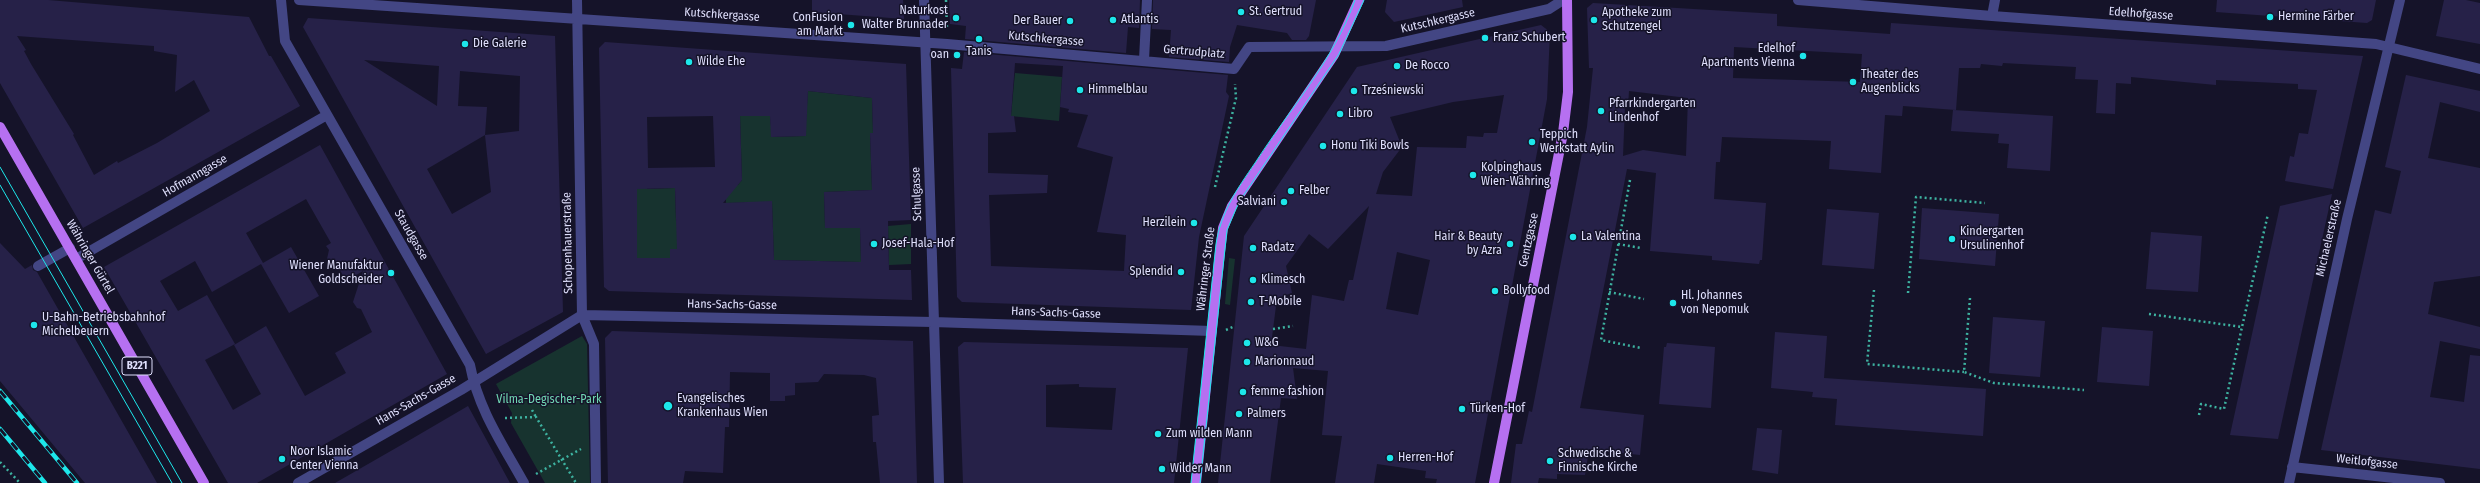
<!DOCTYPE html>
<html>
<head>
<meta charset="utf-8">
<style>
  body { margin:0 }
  canvas { display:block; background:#151329 }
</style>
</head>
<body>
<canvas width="2480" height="483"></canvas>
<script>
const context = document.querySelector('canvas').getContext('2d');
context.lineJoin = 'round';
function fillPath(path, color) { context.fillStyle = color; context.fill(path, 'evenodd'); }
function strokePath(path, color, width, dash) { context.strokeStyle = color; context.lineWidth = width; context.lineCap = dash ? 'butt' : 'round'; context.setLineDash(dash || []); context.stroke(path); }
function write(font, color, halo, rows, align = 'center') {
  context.font = font + ' "Fira Sans Condensed",sans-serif'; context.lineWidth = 3; context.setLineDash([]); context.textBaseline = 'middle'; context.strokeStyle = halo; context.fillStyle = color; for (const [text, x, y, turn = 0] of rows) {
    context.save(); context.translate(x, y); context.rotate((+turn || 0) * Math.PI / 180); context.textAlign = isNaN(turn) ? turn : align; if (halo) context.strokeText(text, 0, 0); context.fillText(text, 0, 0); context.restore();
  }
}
fillPath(new Path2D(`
  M1015 73 1062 77 1059 121 1011 116Z
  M808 91 872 98 873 133H870L872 190 824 192 825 227 860 228 861 262 774 260 772 202 726 203V186L738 185 742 180 740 116H770L772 137 805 136Z
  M648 168 647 189 675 188 676 221 716 222 715 250 670 249V258H637L636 169Z
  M911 224V264L889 265 888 226Z
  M1229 258 1235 259 1230 305 1225 304Z
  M582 336 587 344 590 483H545L511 423 512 413 496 384Z`), '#17332f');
fillPath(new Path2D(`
  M0 0H48L249 17 269 56H271L300 106 83 228 0 83ZM17 36 154 46V51L177 55 175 92 194 80 210 111 157 143 118 163 117 161 94 175 73 135 74 134 31 64 24 51 26 50Z
  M812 0H903L904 19 812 12Z
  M949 0H1140L1139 28 1128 27 1126 53 965 39 966 26 950 24Z
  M1153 0H1316L1309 36 1306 40H1292L1287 33 1237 25 1230 47 1229 62 1169 57 1171 30 1152 29Z
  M1387 0H1462L1463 7 1394 22 1385 12Z
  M2217 0H2376L2372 20 2367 23 2216 12Z
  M2444 0H2466L2480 3V44L2436 36Z
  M1593 3 1777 14V26L1890 34 1891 23 2363 56 2333 189 2285 181 2290 156 2294 157 2299 133 2308 134 2317 90 2298 89V84L2216 80V85L2131 77V84L2116 83 2115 114 2096 113 2098 80 2075 79 2076 67 2003 63 2002 66 1981 64 1980 68H1959L1956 110 1903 106 1902 116 1885 115 1881 173 1829 169 1831 141 1722 137 1720 162H1716L1714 199 1766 203 1762 260H1760L1759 264 1712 260V256L1650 251 1656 173 1627 169 1580 408 1644 415 1640 455 1589 449 1585 475 1557 474V479L1539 478 1538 483H1511L1516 444H1522L1529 411 1532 412 1587 127 1593 68H1589L1587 8ZM1734 47 1862 54 1860 82 1733 78ZM1629 91 1688 98 1686 156 1643 150 1623 156 1625 106H1628Z
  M308 18 555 36 563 312 486 354 303 27ZM364 60 439 66 437 106ZM460 71 520 76 519 131 485 135 487 107 458 106ZM485 135 491 192 452 214 427 169Z
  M1541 25 1550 32 1547 99 1475 483H1436L1437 479 1425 478 1426 471 1377 464 1374 483H1335L1342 436 1322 435 1328 371 1293 368 1297 399 1281 398 1270 483H1218L1244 236 1357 67ZM1504 95 1497 133H1484L1483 137 1467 136 1466 148 1417 147 1412 196 1376 194 1383 172 1402 147 1390 117 1453 102ZM1369 206 1353 280H1349L1344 301 1312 295 1306 349 1271 345 1277 298 1292 293 1286 266 1309 234 1328 249ZM1397 252 1430 260 1418 315 1386 309Z
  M605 42 906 64 911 220 888 221 889 270H911L912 300 609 291 604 287 599 48ZM808 91 872 98 873 133H870L872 190 824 192 825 228H860L861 262 774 260 772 201 723 203 742 180 740 116H770L771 137 806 136ZM713 116 715 167 648 168 647 117ZM675 188 677 249H670V258H637V189Z
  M964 52 1228 75 1226 92 1229 96 1199 237 1191 310 962 302 957 297 951 68 962 69ZM1015 63 1063 66 1060 107 1069 109 1068 112 1088 115 1077 147 1113 157 1097 232 1126 235 1124 271 991 266 989 195 1047 193 1048 175 988 173V133L1016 132 1014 116H1011Z
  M2406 75 2480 91V112L2440 102 2428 158 2480 168V276L2434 282 2428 314 2480 327V349L2440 341 2430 397 2464 402 2470 355 2480 356V469L2321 450 2375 210 2391 214 2401 171 2385 167Z
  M1953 110 2053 116 2050 171 2007 168 2009 144 1998 143 1999 134 1951 131Z
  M320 145 447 374 257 483H228L104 267ZM306 199 331 243 326 246 329 250 327 259 336 263 346 281 363 271 353 302 357 308 361 309 372 332 335 353 346 373 305 396 266 326 234 345 261 394 233 410 205 360 235 344 207 295 178 311 160 281 195 261 212 292 261 264 289 313 319 296 291 247 263 263 246 233Z
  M2332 194 2278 439 2230 435 2280 206Z
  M1922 208 1999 214 1995 266 1919 259Z
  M1827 209 1879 213 1874 269 1822 265Z
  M2151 232 2202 236 2198 292 2146 289Z
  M0 243 25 269 32 265 33 270 37 272 157 483H85L0 381Z
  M1993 317 2045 321 2040 377 1989 373Z
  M2102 327 2153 331 2149 386 2097 382Z
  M612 331 913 341 917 483H880L876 442H873L872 416 879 415 876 378 864 375 824 374 818 382 795 383V395L785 396V401H770V373L730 372 729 427H725L723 473 685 471 683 483H608L605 338Z
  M1775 332 1827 336 1824 378 1986 389 1983 436 1835 425 1837 399 1812 397 1813 392 1771 388Z
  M964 342 1188 348 1174 483H963L958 347ZM1079 384V387L1116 388 1112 430 1046 427V385Z
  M1667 343 1715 347 1711 408 1659 404 1664 347H1666Z
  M468 406 510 483H335L403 444Z
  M1757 428 1782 430 1778 474 1752 470Z`), '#262148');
strokePath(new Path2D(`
  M946 0 947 29
  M1630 180 1601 340 1641 348
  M1215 187 1236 98 1235 84
  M1618 244 1641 248
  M1874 290 1867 364 1964 372
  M1609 292 1644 299
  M1908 293 1916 197 1985 203
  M1970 298 1964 372 1994 383 2084 390
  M2149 314 2242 327 2268 214
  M1273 329 1293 326
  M1226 330 1235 326
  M532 410 536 417
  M2199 415 2201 404 2224 409 2242 327
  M505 418 536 417 576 483
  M0 462 20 483
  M536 474 581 449`), '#3db2a0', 2.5, [2, 3]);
strokePath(new Path2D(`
  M281 0 285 41 470 365C478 409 503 445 524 483
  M299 0 947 44 1234 69 1249 47 1386 46 1549 9 1563 0
  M577 0 582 315 594 344 596 483
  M924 0 939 483
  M1798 0 1992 16 2376 44 2480 69
  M1992 16 1995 0
  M1144 60 1147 0
  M76 259 327 115
  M38 266 70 248
  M2292 467 2440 483
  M298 483 461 390 582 315 933 322 1212 331
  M2289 483 2347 219 2400 0`), '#434684', 10);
strokePath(new Path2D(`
  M0 127 204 483
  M1196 483 1220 252 1223 228 1232 206 1334 55 1359 0
  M1494 483 1563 133 1568 92 1567 0`), '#b670f1', 10);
strokePath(new Path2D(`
  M0 167 182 483
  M0 185 172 483
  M1191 483 1216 244C1221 212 1237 189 1255 163 1289 110 1334 60 1355 0
  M1200 483 1227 230 1239 202 1339 54 1364 0`), '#1de7ea', 1);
const rail = new Path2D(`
  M0 391 77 483
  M0 429 45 483`);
strokePath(rail, '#1de7ea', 4.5);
strokePath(rail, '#151329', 3, [9]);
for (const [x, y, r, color] of [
  [1241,12,4,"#1de7ea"],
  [2270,17,4,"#1de7ea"],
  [956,18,4,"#1de7ea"],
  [1113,20,4,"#1de7ea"],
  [1594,20,4,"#1de7ea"],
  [1070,21,4,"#1de7ea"],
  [851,25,4,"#1de7ea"],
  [1485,38,4,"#1de7ea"],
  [979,39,4,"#1de7ea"],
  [465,44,4,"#1de7ea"],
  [957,55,4,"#1de7ea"],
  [1803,56,4,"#1de7ea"],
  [689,62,4,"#1de7ea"],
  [1397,66,4,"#1de7ea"],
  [1853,82,4,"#1de7ea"],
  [1080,90,4,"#1de7ea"],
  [1354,91,4,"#1de7ea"],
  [1601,111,4,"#1de7ea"],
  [1340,114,4,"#1de7ea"],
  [1532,142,4,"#1de7ea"],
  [1323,146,4,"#1de7ea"],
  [1473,175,4,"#1de7ea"],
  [1291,191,4,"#1de7ea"],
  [1284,202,4,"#1de7ea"],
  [1194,223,4,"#1de7ea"],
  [1573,237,4,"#1de7ea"],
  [1952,239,4,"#1de7ea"],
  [874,244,4,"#1de7ea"],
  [1510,244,4,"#1de7ea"],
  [1253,248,4,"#1de7ea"],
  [1181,272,4,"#1de7ea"],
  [391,273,4,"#1de7ea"],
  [1253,280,4,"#1de7ea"],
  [1495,291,4,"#1de7ea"],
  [1251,302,4,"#1de7ea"],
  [1673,303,4,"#1de7ea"],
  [34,325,4,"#1de7ea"],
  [1247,343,4,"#1de7ea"],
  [1247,362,4,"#1de7ea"],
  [1243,392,4,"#1de7ea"],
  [668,406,5,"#1de7ea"],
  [1462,409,4,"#1de7ea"],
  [1239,414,4,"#1de7ea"],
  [1158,434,4,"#1de7ea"],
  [1390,458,4,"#1de7ea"],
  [282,459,4,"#1de7ea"],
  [1550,461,4,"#1de7ea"],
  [1162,469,4,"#1de7ea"]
]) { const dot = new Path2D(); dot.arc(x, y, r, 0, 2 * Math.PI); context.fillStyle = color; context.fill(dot); strokePath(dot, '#151329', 1.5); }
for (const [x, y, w] of [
  [137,366,30]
]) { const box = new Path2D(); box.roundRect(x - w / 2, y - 9, w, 18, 3); context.fillStyle = '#151329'; context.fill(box); strokePath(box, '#dfdffc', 1); }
write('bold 11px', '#dfdffc', null, [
  ["B221",137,366]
]);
write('12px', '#dfdffc', '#151329', [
  ["Naturkost",948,11,"right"],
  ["Walter Brunnader",948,25,"right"],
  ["St. Gertrud",1249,12],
  ["Apotheke zum",1602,13],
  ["Schutzengel",1602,27],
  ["Hermine Färber",2278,17],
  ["ConFusion",843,18,"right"],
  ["am Markt",843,32,"right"],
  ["Atlantis",1121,20],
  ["Der Bauer",1062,21,"right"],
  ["Franz Schubert",1493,38],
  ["Die Galerie",473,44],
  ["Edelhof",1795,49,"right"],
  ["Apartments Vienna",1795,63,"right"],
  ["Tanis",979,52,"center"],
  ["oan",949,55,"right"],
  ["Wilde Ehe",697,62],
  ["De Rocco",1405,66],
  ["Theater des",1861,75],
  ["Augenblicks",1861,89],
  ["Himmelblau",1088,90],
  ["Trześniewski",1362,91],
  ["Pfarrkindergarten",1609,104],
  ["Lindenhof",1609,118],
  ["Libro",1348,114],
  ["Teppich",1540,135],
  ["Werkstatt Aylin",1540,149],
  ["Honu Tiki Bowls",1331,146],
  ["Kolpinghaus",1481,168],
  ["Wien-Währing",1481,182],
  ["Felber",1299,191],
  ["Salviani",1276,202,"right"],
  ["Herzilein",1186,223,"right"],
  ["Kindergarten",1960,232],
  ["Ursulinenhof",1960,246],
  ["Hair & Beauty",1502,237,"right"],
  ["by Azra",1502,251,"right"],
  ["La Valentina",1581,237],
  ["Josef-Hala-Hof",882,244],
  ["Radatz",1261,248],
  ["Wiener Manufaktur",383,266,"right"],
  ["Goldscheider",383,280,"right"],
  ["Splendid",1173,272,"right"],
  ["Klimesch",1261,280],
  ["Bollyfood",1503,291],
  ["Hl. Johannes",1681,296],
  ["von Nepomuk",1681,310],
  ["T-Mobile",1259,302],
  ["U-Bahn-Betriebsbahnhof",42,318],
  ["Michelbeuern",42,332],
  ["W&G",1255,343],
  ["Marionnaud",1255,362],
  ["femme fashion",1251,392],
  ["Evangelisches",677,399],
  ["Krankenhaus Wien",677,413],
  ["Türken-Hof",1470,409],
  ["Palmers",1247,414],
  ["Zum wilden Mann",1166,434],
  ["Noor Islamic",290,452],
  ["Center Vienna",290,466],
  ["Schwedische &",1558,454],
  ["Finnische Kirche",1558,468],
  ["Herren-Hof",1398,458],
  ["Wilder Mann",1170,469]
], 'left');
write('12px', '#dfdffc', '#151329', [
  ["Edelhofgasse",2141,14,4],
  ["Kutschkergasse",722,15,4],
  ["Kutschkergasse",1438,21,-13],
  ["Kutschkergasse",1046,39,5],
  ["Gertrudplatz",1194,52,5],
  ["Hofmanngasse",195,176,-30],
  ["Schulgasse",917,194,-92],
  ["Staudgasse",411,235,60],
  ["Michaelerstraße",2329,238,-77],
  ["Gentzgasse",1529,240,-78],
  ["Schopenhauerstraße",568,243,-91],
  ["Währinger Gürtel",90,257,60],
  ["Währinger Straße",1206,269,-83],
  ["Hans-Sachs-Gasse",732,305,1],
  ["Hans-Sachs-Gasse",1056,313,2],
  ["Hans-Sachs-Gasse",416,400,-30],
  ["Weitlofgasse",2367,462,6]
]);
write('12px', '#70d7b4', '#151329', [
  ["Vilma-Degischer-Park",549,400]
]);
</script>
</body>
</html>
